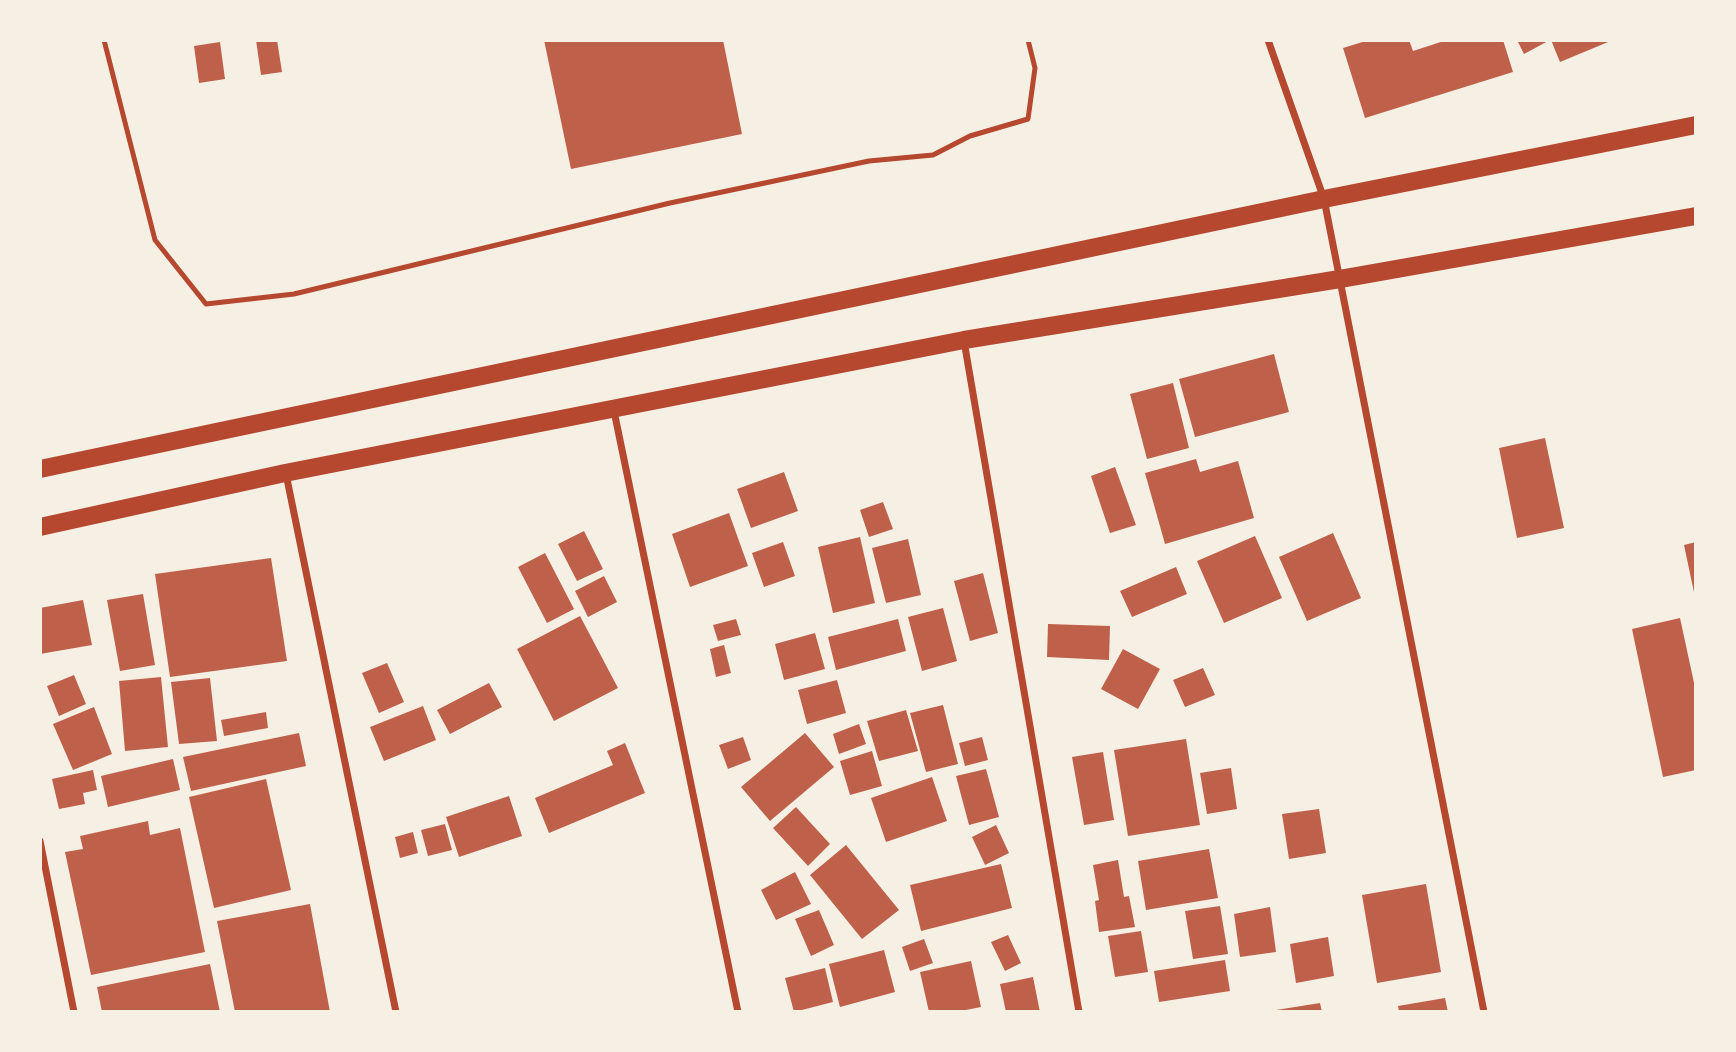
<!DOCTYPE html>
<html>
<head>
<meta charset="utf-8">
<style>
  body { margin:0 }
  #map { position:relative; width:1736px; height:1052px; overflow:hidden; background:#f6efe4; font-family:Manrope,sans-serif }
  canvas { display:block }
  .frame { position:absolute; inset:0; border:42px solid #f6efe4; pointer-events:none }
</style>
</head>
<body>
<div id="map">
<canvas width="1736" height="1052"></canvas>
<div class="frame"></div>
</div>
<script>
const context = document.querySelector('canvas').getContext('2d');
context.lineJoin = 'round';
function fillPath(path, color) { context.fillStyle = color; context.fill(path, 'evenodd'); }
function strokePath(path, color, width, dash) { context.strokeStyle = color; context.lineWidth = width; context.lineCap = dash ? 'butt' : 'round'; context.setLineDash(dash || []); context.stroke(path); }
fillPath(new Path2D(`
  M256 40H277L282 72 261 75Z
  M544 40H723L742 134 571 169Z
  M1369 40H1409L1413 51 1447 40H1503L1513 72 1365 118 1343 48Z
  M1517 40H1550L1524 54Z
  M1551 40H1613L1560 62Z
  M220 42 225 79 199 83 194 46Z
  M1274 354 1289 412 1195 437 1179 379Z
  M1173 383 1189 448 1147 459 1130 394Z
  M1545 438 1564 528 1517 538 1499 448Z
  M1196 459 1200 472 1238 461 1254 518 1165 544 1145 473Z
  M1115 467 1136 525 1110 533 1091 476Z
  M784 472 798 511 751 528 737 489Z
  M883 502 893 529 869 537 860 510Z
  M729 513 748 566 690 587 672 534Z
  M584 531 603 569 577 581 558 544Z
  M1333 533 1361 598 1307 621 1279 557Z
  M1255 536 1282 598 1224 623 1197 561Z
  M860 537 875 603 833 613 818 547Z
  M908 539 921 595 886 603 872 548Z
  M783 542 795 576 764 587 752 553Z
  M1696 542V597H1695L1684 545Z
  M545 553 574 609 547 623 518 567Z
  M271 558 287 661 170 677 155 574Z
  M1176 567 1187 594 1132 617 1120 591Z
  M983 573 998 633 970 641 954 581Z
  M604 576 617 602 588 617 575 591Z
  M143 594 155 665 120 671 107 600Z
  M83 600 92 645 40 654V608Z
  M943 608 957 661 922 671 908 617Z
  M580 616 618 688 554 721 517 649Z
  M1680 618 1696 692V770L1663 777 1632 629Z
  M736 619 741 635 718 641 713 625Z
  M898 619 906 651 836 670 828 637Z
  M1048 624 1110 626 1109 660 1047 657Z
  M815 633 825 669 784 680 775 644Z
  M724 645 731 673 716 677 710 649Z
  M1123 649 1160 669 1138 709 1101 689Z
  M387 663 404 702 379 713 362 673Z
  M1203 668 1215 695 1185 707 1173 680Z
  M74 675 86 704 59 716 47 686Z
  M161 677 168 747 125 751 119 681Z
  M210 678 217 741 179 744 171 682Z
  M837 680 846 713 807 724 798 690Z
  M489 683 502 707 450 734 437 710Z
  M943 705 958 764 926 772 910 713Z
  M423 706 436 740 384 761 370 727Z
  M94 707 112 754 73 770 53 724Z
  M906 710 918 751 879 761 867 721Z
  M266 712 268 728 224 736 221 720Z
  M859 724 866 744 839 754 833 734Z
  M299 733 306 766 191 791 183 757Z
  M805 733 834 767 770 821 741 787Z
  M743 737 751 760 728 769 719 745Z
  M982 737 988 760 965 766 959 743Z
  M1186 739 1200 825 1128 836 1114 750Z
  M625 743 645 793 549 833 535 798 613 765 607 751Z
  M872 751 882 786 850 795 840 761Z
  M1103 752 1114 820 1084 825 1072 757Z
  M173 759 180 790 108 807 101 776Z
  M1231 768 1237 809 1207 814 1200 773Z
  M986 769 999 817 969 825 956 776Z
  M93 770 97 790 83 793 85 804 59 809 52 779Z
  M932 777 947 821 886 842 871 798Z
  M266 779 291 890 214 908 189 797Z
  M509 796 522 836 459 857 446 817Z
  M796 807 830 844 808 866 773 828Z
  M1319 809 1326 853 1289 859 1282 814Z
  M148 821 150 835 180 828 205 952 91 975 65 852 83 849 80 836Z
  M445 824 452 850 428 856 421 830Z
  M996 825 1009 853 985 865 972 837Z
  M413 832 418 853 400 858 395 837Z
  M846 845 899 910 862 939 810 875Z
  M1209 849 1218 898 1146 910 1138 861Z
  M1118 860 1124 897 1129 896 1135 927 1099 932 1095 901 1099 900 1093 865Z
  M1001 864 1012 908 921 931 910 885Z
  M795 872 811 904 776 920 761 890Z
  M1426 884 1441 972 1377 983 1362 895Z
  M310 904 330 1012H235L217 921Z
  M1220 906 1228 954 1193 959 1185 911Z
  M1270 907 1276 952 1240 957 1234 914Z
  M819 910 834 945 811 956 795 919Z
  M1141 931 1148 972 1115 977 1108 936Z
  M1008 935 1021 963 1005 971 991 942Z
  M1328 937 1334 976 1296 983 1290 944Z
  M924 939 933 963 910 971 902 947Z
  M884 950 895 992 840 1007 829 964Z
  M1225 960 1230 991 1159 1002 1154 971Z
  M971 961 981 1007 956 1012H929L920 972Z
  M210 964 220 1012H102L97 987Z
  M825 968 833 1002 794 1012 785 978Z
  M1033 977 1040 1012H1006L1000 984Z
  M1445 998 1448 1012H1399L1398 1006Z
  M1320 1003 1322 1012H1276V1010Z`), '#bf614a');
strokePath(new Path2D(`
  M104 40 155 240 206 304 294 294 670 203 869 161 933 155 970 136 1028 119 1035 68 1028 40`), '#b5482f', 5);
strokePath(new Path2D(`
  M1268 40 1324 199 1484 1012
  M964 341 1079 1012
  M614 411 738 1012
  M286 474 396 1012
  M40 841 74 1012`), '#b5482f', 7);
strokePath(new Path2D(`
  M40 469 1324 199 1696 125
  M40 527 285 473 964 340 1340 279 1696 216`), '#b5482f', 18);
</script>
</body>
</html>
